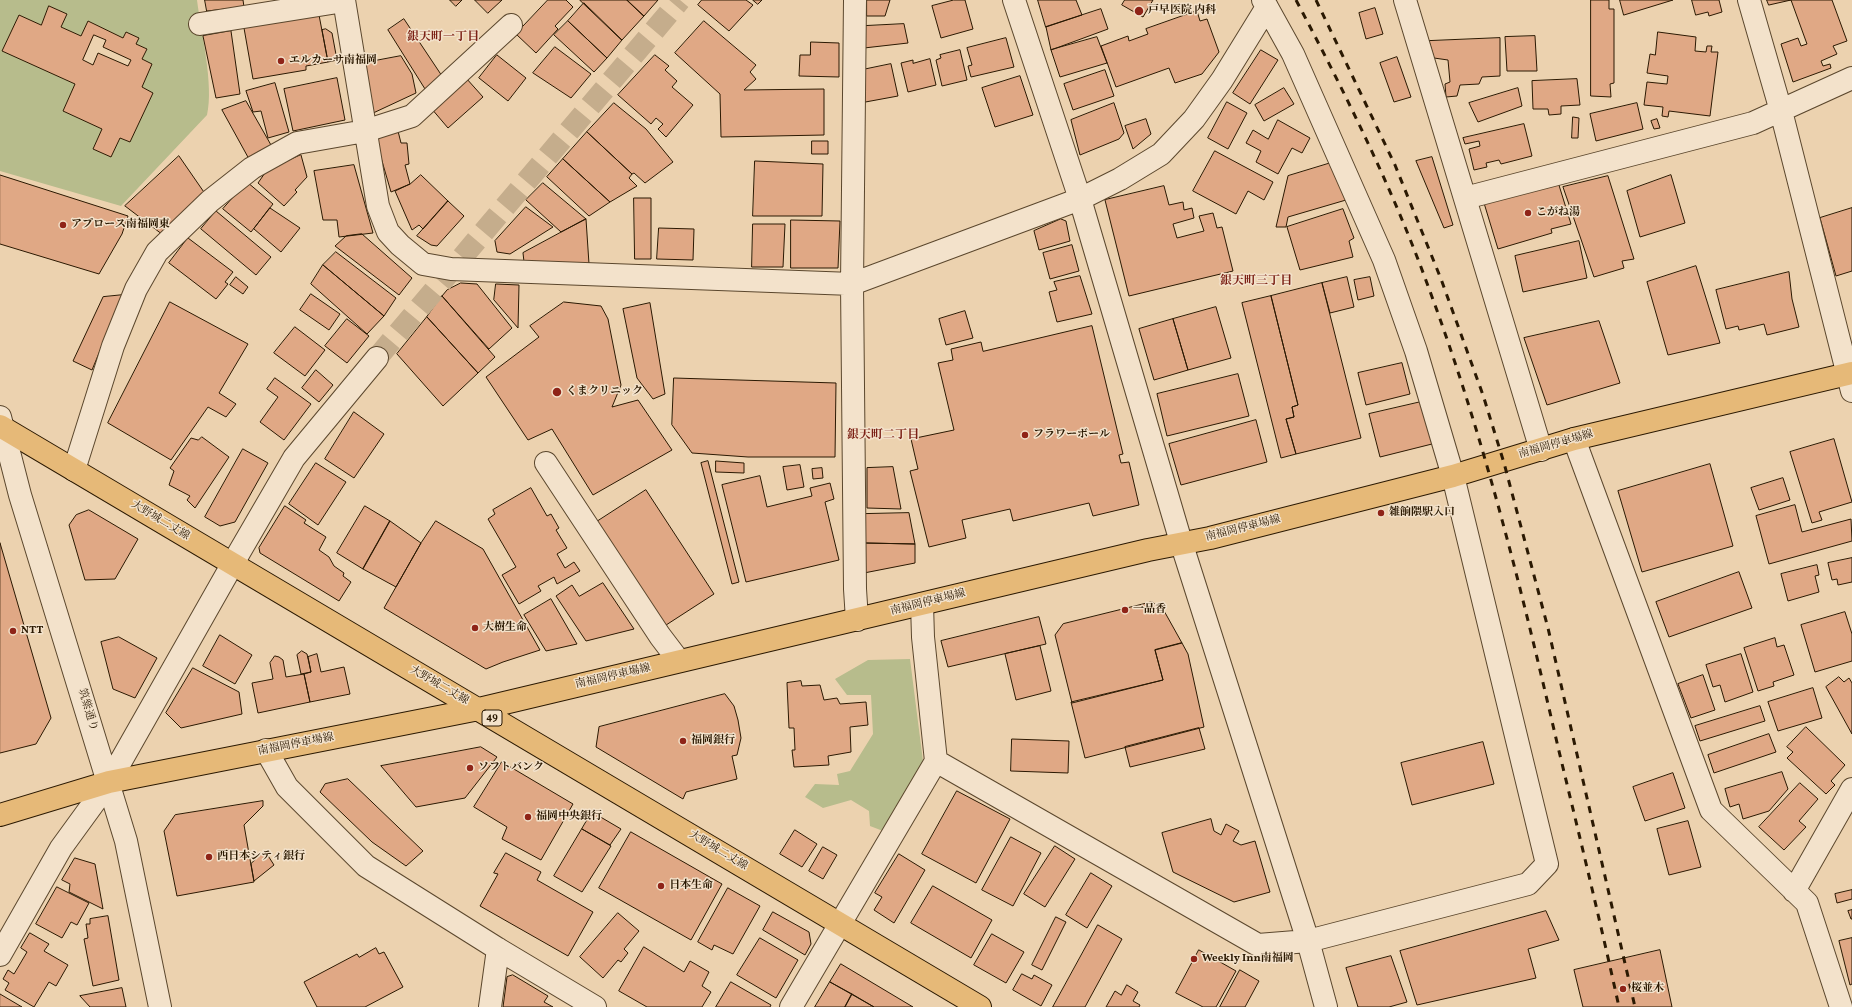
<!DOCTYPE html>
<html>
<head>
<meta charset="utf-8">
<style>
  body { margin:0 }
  canvas { display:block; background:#ecd2af }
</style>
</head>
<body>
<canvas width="1852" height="1007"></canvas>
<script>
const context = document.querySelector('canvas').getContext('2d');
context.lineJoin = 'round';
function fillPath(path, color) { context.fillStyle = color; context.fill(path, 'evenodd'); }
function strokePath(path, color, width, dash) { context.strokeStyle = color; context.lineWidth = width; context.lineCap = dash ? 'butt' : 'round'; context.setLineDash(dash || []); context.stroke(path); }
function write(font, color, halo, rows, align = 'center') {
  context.font = font + ' Vollkorn,"Noto Serif JP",serif'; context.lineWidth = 3; context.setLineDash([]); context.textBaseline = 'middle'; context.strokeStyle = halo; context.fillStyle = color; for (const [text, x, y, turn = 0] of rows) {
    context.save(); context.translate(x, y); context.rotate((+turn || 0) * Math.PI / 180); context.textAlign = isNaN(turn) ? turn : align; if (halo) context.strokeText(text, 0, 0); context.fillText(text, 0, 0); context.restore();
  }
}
fillPath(new Path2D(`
  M0 0H197C201 32 214 85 207 115L121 206 0 171ZM49 6 67 14 61 27 81 36 88 21 123 38 126 32 136 44 147 49 142 59 152 64 142 87 153 93 130 142 120 138 111 157 93 149 102 129 63 111 75 84 2 51 19 15 41 25Z
  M910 659 924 769 883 831 870 826 869 811 851 800 823 808 805 797 815 784 839 785 837 774 850 771 873 734 871 695H847L835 679 868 660Z`), '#b7bc8c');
const building = new Path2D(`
  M205 0H243L244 7 207 11Z
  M450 0H462L456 6Z
  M475 0H502L488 13Z
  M548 0H566L573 7 555 26 558 29 536 53 516 34Z
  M580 0H627L644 16 622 40Z
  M627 0H658L644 16Z
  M702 0H746L753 5 729 31 698 5Z
  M753 0H762L758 4Z
  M867 0H890L885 16H867Z
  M954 0H965L973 29 941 38 932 6Z
  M1038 0H1076L1082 15 1046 27Z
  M1125 0H1153L1143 17 1122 5Z
  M1591 0H1609V9H1614V83L1610 84 1611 97 1591 96Z
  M1620 0H1673L1624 15Z
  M1692 0H1719L1722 12 1709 16 1708 12 1696 15Z
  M1767 0H1832L1847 41 1833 46 1837 54 1821 61 1823 66 1830 64 1831 68 1793 82 1781 44 1798 38 1801 46 1807 44 1791 0 1769 5Z
  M584 3 622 40 607 58 568 21Z
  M49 6 67 14 61 27 81 36 88 21 123 38 126 32 139 38 136 44 147 49 142 59 152 64 142 87 153 93 130 142 120 138 111 157 93 149 102 129 63 111 75 84 2 51 19 15 41 25ZM94 35 106 40 103 47 131 60 128 66 98 53 93 65 83 60Z
  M1375 8 1383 34 1366 39 1359 13Z
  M1101 9 1108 29 1051 50 1046 27Z
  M1197 11 1200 21 1207 19 1219 52 1202 74 1175 83 1169 68 1116 87 1101 46 1128 36 1129 41 1148 34 1146 29Z
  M319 15 328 62 306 66V70L253 79 244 28Z
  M404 19 442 76 425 89 388 30Z
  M568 21 607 58 594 72 554 35Z
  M704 21 756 65 750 72 756 79 744 90 824 89V135L721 137 720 94 675 53Z
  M904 24 908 43 864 48 865 26Z
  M326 29 332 33 337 60 328 62 322 30Z
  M231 31 240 94 216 98 203 36Z
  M1658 32 1696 37 1695 51 1706 52 1707 46H1712L1711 52H1718L1710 116 1669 111 1668 117 1662 116 1663 107 1644 105 1647 82 1667 84 1668 76 1647 73 1650 54 1655 55Z
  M1535 36 1537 71H1507L1505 37Z
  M1097 37 1107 63 1060 77 1051 50Z
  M1006 38 1014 67 971 77 968 66 972 65 967 48Z
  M1500 38V76L1482 77 1479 84 1460 85 1457 96 1446 97 1445 84 1450 82 1448 60 1434 58 1429 41Z
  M811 42 839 43V77L799 76 800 55H810Z
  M555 47 591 74 571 98 533 73Z
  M960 50 967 80 942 86 936 60 941 58 940 55Z
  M1261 50 1278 60 1250 104 1233 93Z
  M497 55 526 78 508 101 479 78Z
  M655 55 669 66 665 70 677 81 672 87 693 105 666 137 658 129 663 124 656 118 651 124 618 95Z
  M401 56 412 74 416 93 371 114 364 63Z
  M1397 57 1411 97 1394 102 1380 63Z
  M930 59 936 85 908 92 901 63 913 60V63Z
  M891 64 898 96 860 103 862 70Z
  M1105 70 1114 96 1073 110 1064 84Z
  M1020 76 1033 115 995 127 982 88Z
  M337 78 345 120 293 131 284 89Z
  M466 78 483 97 448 128 431 108Z
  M1577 79 1580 105 1561 106V114L1549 115 1548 109H1533L1532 81Z
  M275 83 289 132 268 138 261 111 253 112 246 91Z
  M1284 88 1294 104 1264 121 1255 105Z
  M1518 88 1522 106 1478 122 1469 103Z
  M246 101 271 145 249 159 222 110Z
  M1227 102 1247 113 1228 149 1208 138Z
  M614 103 646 129 673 162 645 183 634 173 632 174 587 132Z
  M1114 103 1124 133 1119 139 1080 155 1071 120Z
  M1637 103 1643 129 1596 141 1590 114Z
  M1573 117 1579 118 1578 138H1572Z
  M1146 119 1151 134 1133 149 1125 126Z
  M1657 119 1660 128 1654 129 1651 121Z
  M1278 120 1310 138 1302 153 1292 148 1278 174 1256 162 1261 151 1246 143 1253 130 1268 139Z
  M1524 124 1532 156 1501 164 1499 160 1486 163 1487 167 1474 170 1469 149 1480 146 1479 141 1465 144 1463 138Z
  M398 131 401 143H407L409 164 405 165 410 184 391 192 375 137Z
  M587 132 632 174 629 178 637 186 610 202 563 159Z
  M812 141H828V154H812Z
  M1215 151 1273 182 1264 200 1248 191 1236 214 1193 191Z
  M301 155 307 177 295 190 297 192 284 206 258 183 267 170Z
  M179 156 208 198 167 238 125 206Z
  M1432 157 1453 225 1444 228 1416 161Z
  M563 159 610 202 589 216 547 177Z
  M755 161 823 164 822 216H753Z
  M1331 163 1346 200 1288 217 1286 227H1276L1288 176Z
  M354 165 373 233 339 237 337 220H323L314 171Z
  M0 175 128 216 122 234 99 274 0 244Z
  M421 175 448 201 423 229 419 225 412 230 395 191 410 184Z
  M1671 175 1685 223 1640 237 1627 191Z
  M1608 176 1634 259 1622 261 1624 268 1594 277 1563 187Z
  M247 182 273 204 251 232 223 209Z
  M1558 182 1571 224 1551 229 1552 233 1498 249 1484 203Z
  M543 183 586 219 561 232 526 200Z
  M1164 186 1169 205 1183 202 1184 210 1192 208 1194 218 1173 224 1177 238 1204 231 1199 216 1213 213 1217 228 1222 227 1233 271 1129 296 1105 200Z
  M634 198H651V259H635Z
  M448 201 464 216 437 246 431 245 417 236Z
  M526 207 553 227 510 254 497 252 495 241Z
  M270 208 300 228 281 252 254 229Z
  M1852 208V271L1836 276 1820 218Z
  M1343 209 1354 238 1349 241 1353 257 1300 270 1287 227Z
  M216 211 271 257 256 275 201 229Z
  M586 219 589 264 524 262 523 253Z
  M1061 219 1066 221 1070 241 1039 250 1034 231Z
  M791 220 840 221 838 268H791Z
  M753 224H785L783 267H752Z
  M659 228 694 229 693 260 657 259Z
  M362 234 412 278 399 295 335 246 346 236Z
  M188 238 233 272 225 282 228 284 216 299 169 263Z
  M1579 241 1587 278 1523 292 1515 256Z
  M1072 245 1079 271 1050 279 1043 253Z
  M336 252 396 298 384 316 323 265Z
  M323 265 384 316 367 334 311 284Z
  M1696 266 1720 343 1668 355 1647 282Z
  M1789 272 1792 299 1799 327 1767 335 1764 324 1739 330 1738 326 1726 329 1716 290Z
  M1080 276 1092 314 1057 322 1049 292 1057 290 1054 282Z
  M236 277 248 287 243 294 230 285Z
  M1347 277 1354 307 1330 313 1322 283Z
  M1370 277 1374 296 1358 300 1354 280Z
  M461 283 477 284 512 328 489 349 442 296 447 290Z
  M1322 283 1361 438 1296 454 1286 419 1294 417 1292 407 1298 405 1271 296Z
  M496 284 519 285 518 328 494 300Z
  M311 294 340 314 329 330 300 310Z
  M123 295 92 370 73 361 103 297Z
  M442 296 495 357 478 373 427 317Z
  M1271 296 1298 405 1292 407 1294 417 1286 419 1296 454 1281 458 1242 303Z
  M170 302 248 344 219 393 236 404 226 417 208 407 171 460 108 423Z
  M564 302 601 306 608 319 621 385 612 407 638 400 672 450 593 495 552 429 528 440 486 377 539 337 530 326Z
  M650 303 665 394 653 399 637 378 623 309Z
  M1216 307 1231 358 1188 370 1173 319Z
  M965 311 973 338 946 345 939 319Z
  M427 317 478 373 443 406 397 354Z
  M347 319 369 336 347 363 325 346Z
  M1173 319 1188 370 1154 380 1139 329Z
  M1599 321 1620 383 1547 405 1524 338Z
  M1092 326 1123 454 1119 455 1121 463 1129 462 1139 505 1093 516 1089 503 1013 521 1010 509 962 520 966 538 929 547 910 471 918 469 911 439 954 430 938 363 953 360 951 349 981 342 983 351Z
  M295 327 325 350 305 376 274 353Z
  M1402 363 1410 394 1366 405 1358 373Z
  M316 370 333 385 319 402 302 388Z
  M1238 374 1249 416 1167 436 1157 394Z
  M275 378 311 404 284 440 260 422 278 397 267 389Z
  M674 378 836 383 835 457H748L692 453 672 425Z
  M1421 402 1432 444 1380 457 1369 414Z
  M354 412 384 434 354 478 325 459Z
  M1256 420 1267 462 1181 485 1169 444Z
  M202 437 229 457 195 508 187 500 190 496 169 485 174 471 170 468 191 438 198 440Z
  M1834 439 1852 502 1819 512 1822 520 1812 523 1790 452Z
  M243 449 268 463 235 522 220 526 205 517Z
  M708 461 739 582 732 584 701 463Z
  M716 461 744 463V473L716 472Z
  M316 463 346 482 318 525 289 504Z
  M1710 464 1733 546 1642 572 1618 491Z
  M800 465 804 487 787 490 783 467Z
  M893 467 901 509 867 508V468Z
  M822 468 823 478 813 479 812 469Z
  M760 476 767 507 812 496 810 488 830 483 834 499 825 502 839 560 746 582 722 485Z
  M1783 478 1790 500 1759 510 1751 488Z
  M531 488 547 516 551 514 559 528 556 530 567 548 557 554 565 568 574 562 580 571 557 584 554 577 538 586 541 591 519 604 502 575 516 567 488 519 495 514 493 510Z
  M646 490 714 594 663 627 595 523Z
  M1795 505 1802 532 1851 519 1852 541 1769 564 1756 516Z
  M285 506 306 520 304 523 326 537 319 550 329 557 334 566 344 573 343 576 351 582 339 601 260 553 259 548Z
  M365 506 390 521 363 569 337 553Z
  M89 510 138 539 115 579 85 580 69 525 76 515Z
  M909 513 915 544 865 543V514Z
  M390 521 421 543 396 587 363 569Z
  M436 521 483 549 540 650 503 662 486 669 384 608 421 543Z
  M0 543 51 718 36 744 0 753Z
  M865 543 915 544V563L864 573Z
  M1852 558V582L1838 585 1837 579 1832 580 1828 563Z
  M1817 565 1819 575 1815 576 1819 592 1788 601 1781 574Z
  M1739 572 1752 608 1669 637 1656 602Z
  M603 583 634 629 586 641 556 596 572 585 579 596Z
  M551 599 577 644 546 651 524 615Z
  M1152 602 1163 609 1182 643 1155 650 1163 680 1072 703 1055 635 1063 624Z
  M1845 612 1852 634V661L1815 672 1801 625Z
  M1039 617 1046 644 948 667 941 641Z
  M220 635 252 655 235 684 203 666Z
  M119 637 157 658 135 698 113 689 101 642Z
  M1775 638 1777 647 1784 645 1794 675 1773 682 1774 686 1758 691 1744 648Z
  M1182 643 1188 654 1204 727 1085 758 1071 702 1163 680 1155 650Z
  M1040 646 1051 691 1016 700 1005 654Z
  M302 651 307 654 311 672 301 674 297 655Z
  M317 654 321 672 344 667 350 694 310 702 304 674 311 672 308 657Z
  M1741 654 1753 692 1725 702 1720 685 1713 687 1706 665Z
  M275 656 279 657 283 660 286 677 304 674 310 702 258 713 252 683 273 679 270 663Z
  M193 668 239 692 242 714 181 728 166 713Z
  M1703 675 1715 710 1691 718 1678 684Z
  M1839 677 1844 682 1849 678 1852 683V734L1826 687Z
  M801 681 802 686 820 685 824 700 837 698 840 704 866 702 868 725 850 727 851 752 828 756 829 765 794 767 792 750H795L794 728H789L787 683Z
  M1813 688 1822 718 1778 731 1768 702Z
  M725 694 734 706 738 720 741 738 737 755 732 756 737 779 686 792 683 799 596 747 599 727Z
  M1760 706 1765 721 1700 741 1695 726Z
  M1806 727 1845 765 1831 781 1835 785 1826 794 1787 758 1793 752 1787 747Z
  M1199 728 1205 749 1130 767 1125 747Z
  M1769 734 1776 752 1714 773 1708 755Z
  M1012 739 1069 741 1068 773 1011 771Z
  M1483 742 1494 784 1412 805 1401 763Z
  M481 747 497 757 465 798 416 807 381 766Z
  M502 762 573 804 541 860 502 839 507 827 474 807Z
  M1782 772 1788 789 1769 811 1743 819 1739 804 1730 807 1725 789Z
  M1673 773 1685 808 1645 821 1633 787Z
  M348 779 423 851 406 866 372 842 320 792 325 784Z
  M1800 783 1818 799 1799 821 1806 827 1784 850 1759 827Z
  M957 791 1010 819 976 883 922 854Z
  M263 801V806L244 825 254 882 177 896 164 831 175 815Z
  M592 812 621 829 610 845 582 829Z
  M1211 819 1214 831 1221 835 1226 824 1239 831 1233 841 1241 845 1255 841 1270 892 1234 902 1173 872 1162 833Z
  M1688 821 1701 867 1669 875 1657 829Z
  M582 829 611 846 582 892 554 876Z
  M795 830 817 844 802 867 780 854Z
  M631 832 722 884 691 940 599 888Z
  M1011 837 1041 853 1013 906 982 890Z
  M1055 846 1075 859 1045 907 1024 894Z
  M823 847 837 855 823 879 809 871Z
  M265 851 274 865 254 881 251 864Z
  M506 853 541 872 537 880 593 912 568 956 480 906 498 874 494 873Z
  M899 854 925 870 894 923 874 910 882 897 875 893Z
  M75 858 95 864 103 909 69 892 70 884 62 880Z
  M1091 873 1112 886 1087 928 1066 915Z
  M933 886 992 920 971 958 911 923Z
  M57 887 89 903 77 925 71 922 62 938 36 924Z
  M728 888 760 906 733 954 714 945 712 950 698 942Z
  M1852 890V899L1837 903 1835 894Z
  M1852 910V919H1851L1848 911Z
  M1546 911 1559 940 1528 949 1536 978 1417 1005 1400 951Z
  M773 912 809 932 811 944 805 955 763 930Z
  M618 913 639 931 624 949 628 953 621 962 618 960 603 978 580 957Z
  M108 916 119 980 93 986 84 939 88 938 86 924H90V919Z
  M1056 917 1066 922 1042 970 1032 965Z
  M1098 925 1122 939 1085 1007H1053Z
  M30 933 49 944 44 951 68 965 56 986 49 982 34 1007 5 990 9 983 3 979 8 970 14 974 27 952 21 948Z
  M992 934 1024 952 1006 983 974 965Z
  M760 938 798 960 776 998 737 975Z
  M1852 938V984L1850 985 1839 941Z
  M644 947 684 972 690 961 709 972 702 986 711 992 702 1007H647L619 991Z
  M376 948 379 954 384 952 403 987 365 1007H317L304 982 357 954 359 957Z
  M1199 950 1236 971 1216 1007H1203L1176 993Z
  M1660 950 1672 1007H1583L1574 970Z
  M1391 956 1407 1002 1389 1007H1358L1346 968Z
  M841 964 913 1007H874L830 982Z
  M1240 970 1259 981 1245 1007H1220Z
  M1022 974 1032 979 1034 975 1052 985 1041 1006 1013 990Z
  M513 975 548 996 544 1002 553 1007H503L507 977Z
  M731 982 771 1005 770 1007H716Z
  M830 982 852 994 845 1007H815Z
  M1127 985 1138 992 1133 1001 1140 1005 1139 1007H1106L1115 991 1121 995Z
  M122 988 126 1007H90L80 996Z
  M0 994 22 1007H0Z
  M852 994 874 1007H845Z`);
fillPath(building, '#e0a885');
strokePath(building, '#2b1902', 1);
strokePath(new Path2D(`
  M377 358 680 0`), '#c5ad8c', 22, [22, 11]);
const minor = new Path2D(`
  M344 0 378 206 388 232 400 245 423 264 451 269 852 284 1080 199 1120 179 1161 154 1194 119 1222 80 1267 7
  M855 0 852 284 855 589 857 620
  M1014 0 1080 199 1181 542 1308 941 1326 1007
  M1405 0 1541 450
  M1749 0 1781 111 1852 391
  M200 24 344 1
  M1465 198 1753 123 1852 78
  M0 417 20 495 126 841 160 1007
  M1574 439 1711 810 1807 903 1841 1007
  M546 463 660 636 679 661
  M74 470 113 346 136 289 157 252 210 201 252 168 297 143 365 131 412 116 511 25
  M266 750 287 787 366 866 498 949 595 1007
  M936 761 1258 945 1308 941 1528 884 1547 864 1453 476 1416 351 1384 260 1293 54 1263 0
  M1794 891 1852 789
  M0 955 61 848 109 782 240 551 294 458 377 358
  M490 1007 498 949
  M791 1007 936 761 923 637 922 604`);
const major = new Path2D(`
  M0 426 980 1007
  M0 815 109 782 479 709 1148 550 1210 538 1453 476 1574 439 1852 373`);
strokePath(minor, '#5b472d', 24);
strokePath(major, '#2b1902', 24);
strokePath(minor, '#f3e2cb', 22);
strokePath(major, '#e6b978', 22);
strokePath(new Path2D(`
  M1296 0C1345 93 1392 187 1428 286 1484 436 1522 591 1558 747 1579 834 1600 920 1619 1007
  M1316 0 1395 165 1441 279 1483 395 1504 463 1548 628 1635 1007`), '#2b1902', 3, [7, 7]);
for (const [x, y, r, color] of [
  [1139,11,5,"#8f2418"],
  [281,61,4,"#8f2418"],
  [1528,213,4,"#8f2418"],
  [63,225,4,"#8f2418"],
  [557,392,5,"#8f2418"],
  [1025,435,4,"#8f2418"],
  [1381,513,4,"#8f2418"],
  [1125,610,4,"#8f2418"],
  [475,628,4,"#8f2418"],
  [13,631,4,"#8f2418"],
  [683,741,4,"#8f2418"],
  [470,768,4,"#8f2418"],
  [528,817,4,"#8f2418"],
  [209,857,4,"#8f2418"],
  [661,886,4,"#8f2418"],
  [1194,959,4,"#8f2418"],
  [1623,989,4,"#8f2418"]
]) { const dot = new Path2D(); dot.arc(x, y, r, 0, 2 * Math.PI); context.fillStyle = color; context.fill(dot); strokePath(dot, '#f3e2cb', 1.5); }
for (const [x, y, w] of [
  [492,718,20]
]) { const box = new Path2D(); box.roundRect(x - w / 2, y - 8, w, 16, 3); context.fillStyle = '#f3e2cb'; context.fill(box); strokePath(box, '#2b1902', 1); }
write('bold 10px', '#2b1902', null, [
  ["49",492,718]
]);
write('bold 11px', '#2b1902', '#f3e2cb', [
  ["戸早医院 内科",1148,11],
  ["エルカーサ南福岡",289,61],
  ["こがね湯",1536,213],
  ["アプロース南福岡東",71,225],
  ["くまクリニック",566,392],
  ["フラワーボール",1033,435],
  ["雑餉隈駅入口",1389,513],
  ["一品香",1133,610],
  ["大樹生命",483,628],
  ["NTT",21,631],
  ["福岡銀行",691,741],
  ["ソフトバンク",478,768],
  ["福岡中央銀行",536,817],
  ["西日本シティ銀行",217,857],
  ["日本生命",669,886],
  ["Weekly Inn南福岡",1202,959],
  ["桜並木",1631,989]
], 'left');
write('11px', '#2b1902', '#f3e2cb', [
  ["南福岡停車場線",1556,445,-16],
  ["大野城二丈線",160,521,31],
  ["南福岡停車場線",1243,529,-14],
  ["南福岡停車場線",928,603,-14],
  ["南福岡停車場線",613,677,-13],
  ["大野城二丈線",439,686,30],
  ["筑紫通り",87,710,73],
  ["南福岡停車場線",296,745,-11],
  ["大野城二丈線",718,851,31]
]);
write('bold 12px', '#7a1f14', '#f3e2cb', [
  ["銀天町一丁目",443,38],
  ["銀天町三丁目",1256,282],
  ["銀天町二丁目",883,436]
]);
</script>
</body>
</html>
